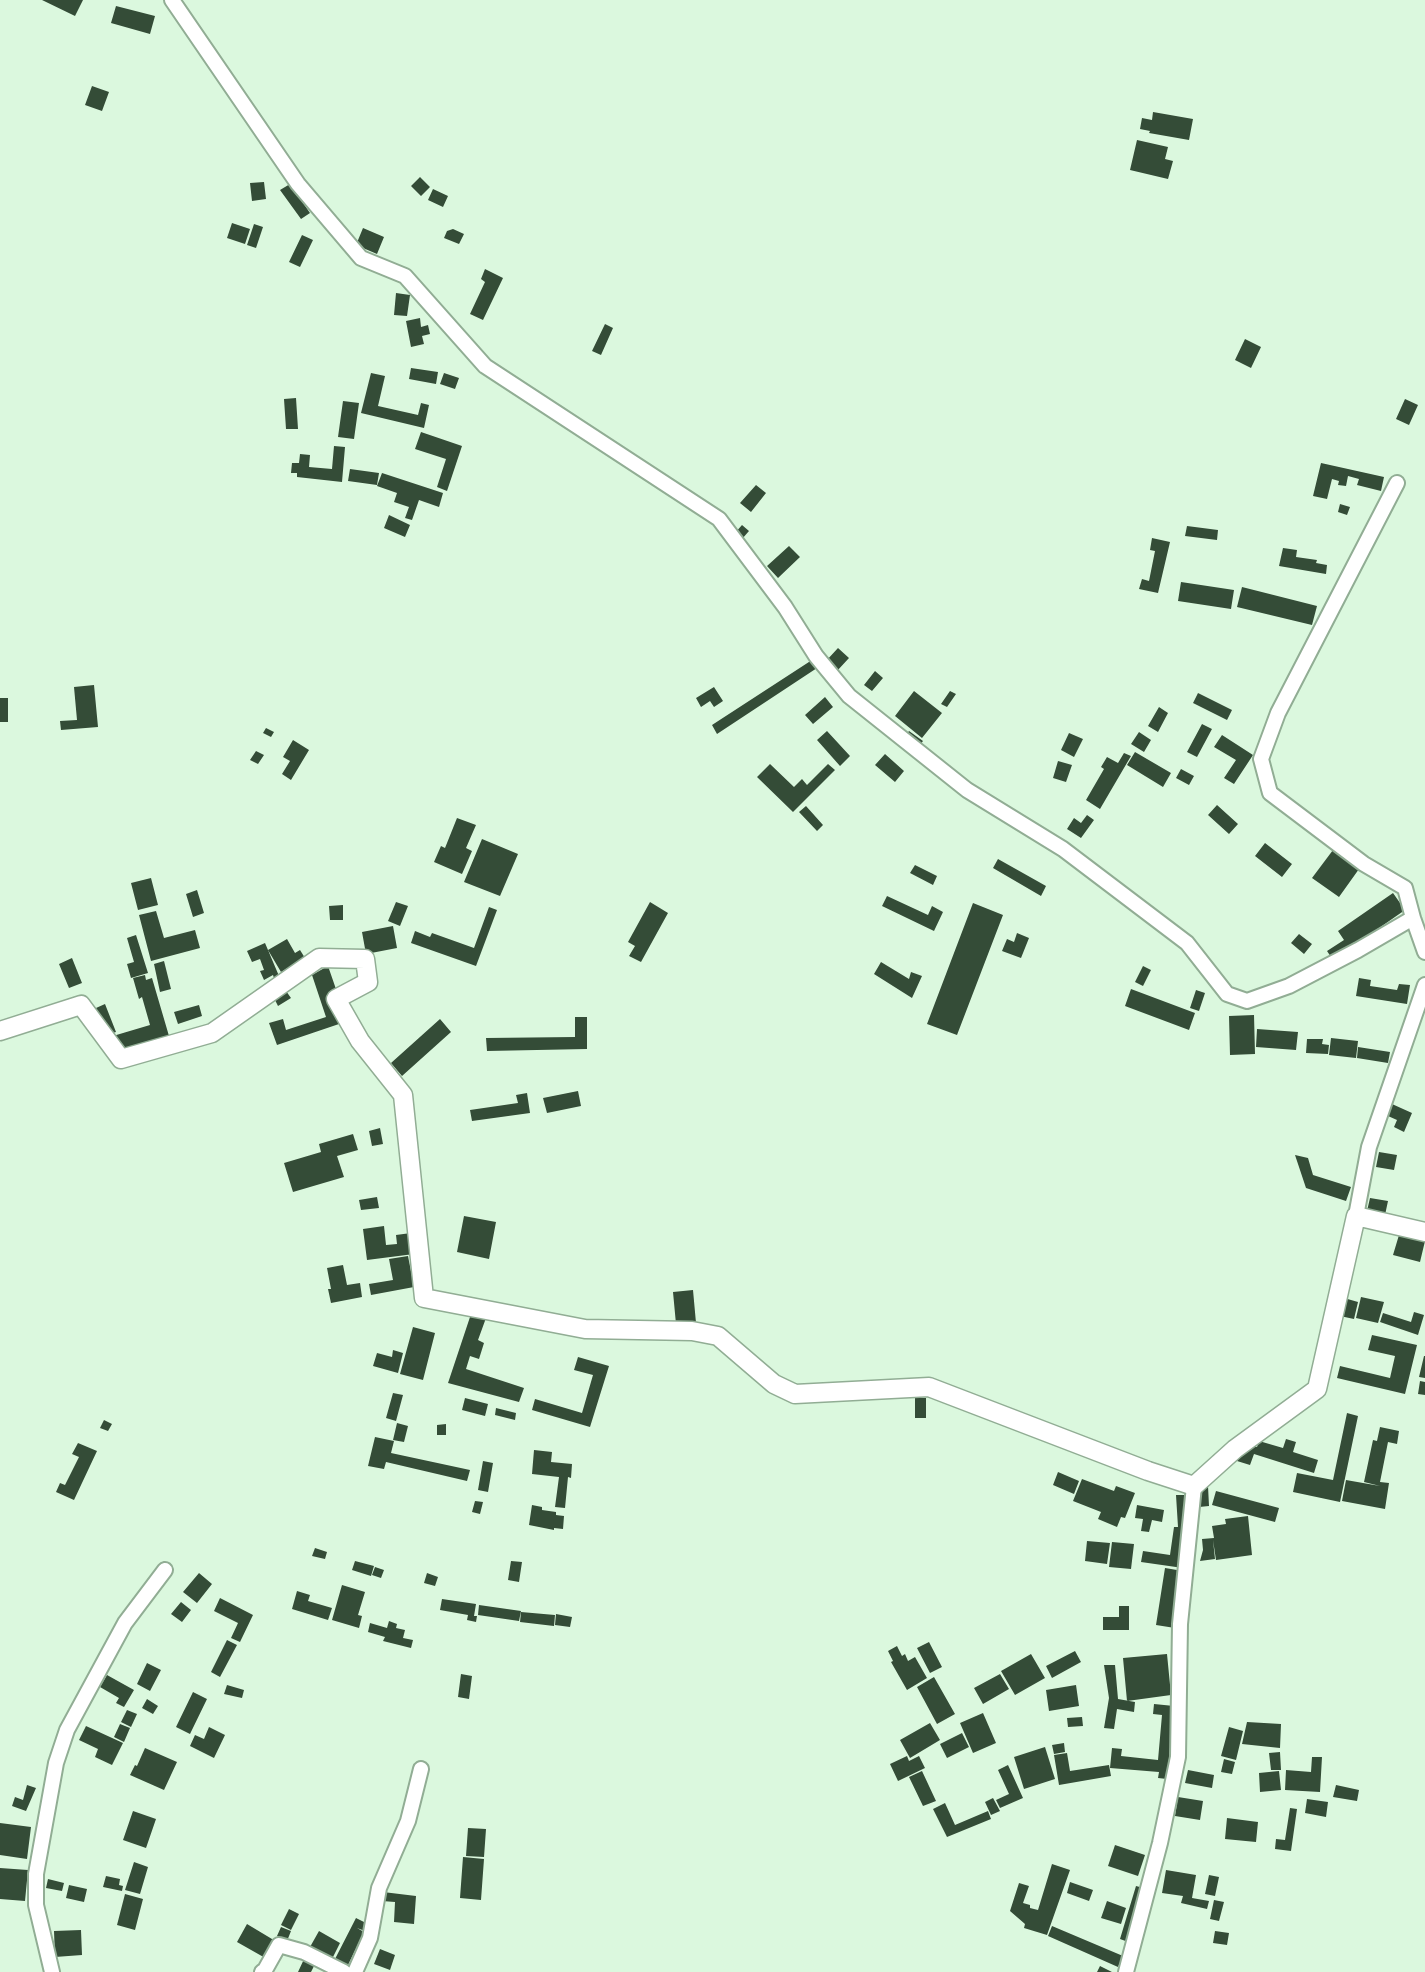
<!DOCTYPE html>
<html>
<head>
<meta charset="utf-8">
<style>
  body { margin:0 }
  canvas { display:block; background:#dbf8de }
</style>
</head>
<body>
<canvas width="1425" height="1972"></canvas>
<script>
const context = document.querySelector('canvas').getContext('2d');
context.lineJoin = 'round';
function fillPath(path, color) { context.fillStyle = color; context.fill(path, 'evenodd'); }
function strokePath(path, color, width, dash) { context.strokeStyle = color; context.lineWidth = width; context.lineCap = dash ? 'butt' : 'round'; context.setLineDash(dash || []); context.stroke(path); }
fillPath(new Path2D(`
  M42 0H83L75 16Z
  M116 6 155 16 150 34 111 23Z
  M92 86 109 92 102 111 85 105Z
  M1153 112 1193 119 1189 140 1149 133 1150 131 1140 129 1142 118 1152 120Z
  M1137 140 1168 147 1165 159 1173 161 1168 179 1130 170Z
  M420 177 430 187 421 196 411 186Z
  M264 182 266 199 252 201 250 183Z
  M290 184 310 213 301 219 280 190Z
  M433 189 448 196 443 207 428 200Z
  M232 223 250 229 245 244 227 238Z
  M254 224 263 227 256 248 247 245Z
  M363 228 384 237 377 254 356 245Z
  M453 229 464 234 459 244 444 238 447 231Z
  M302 235 313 240 300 267 289 262Z
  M485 269 503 278 483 320 470 314 485 282 481 279Z
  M396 293 410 295 407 316 394 315Z
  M420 318 421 327 428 325 430 334 422 336 424 344 411 347 406 321Z
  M605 324 613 328 601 355 592 351Z
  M1245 339 1261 347 1251 368 1235 360Z
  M411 368 438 372 436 384 409 379Z
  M371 373 385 376 378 406 418 415 421 403 429 405 424 428 361 413Z
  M444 373 459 378 455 389 440 384Z
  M296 398 298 429H286L284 399Z
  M1405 399 1418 405 1409 425 1396 419Z
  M343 401 359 403 354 439 338 437Z
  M421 432 462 446 447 491 437 487 446 459 415 449Z
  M334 446 345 447 342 482 297 477V473H291L292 463H299L300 454 310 455 309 467 332 469Z
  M1321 463 1384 477 1381 491 1357 485 1359 479 1348 476 1346 486 1338 485 1339 481 1332 479 1327 499 1313 496Z
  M350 469 379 473 377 485 348 481Z
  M382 473 443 493 439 507 419 500 412 520 405 518 409 507 394 502 397 493 377 486Z
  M756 485 766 493 751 512 740 503Z
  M1340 504 1350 507 1347 515 1338 512Z
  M389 515 410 525 405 537 384 528Z
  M742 525 749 531 742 539 735 533Z
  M1187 526 1218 530 1217 540 1185 536Z
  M1152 538 1170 542 1158 593 1139 589 1142 579 1149 581 1155 551 1150 550Z
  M789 546 800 557 778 578 767 566Z
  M1283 548 1297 550 1296 557 1317 560 1316 563 1327 565 1326 574 1279 566Z
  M1181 582 1234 590 1231 609 1178 601Z
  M1242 587 1317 606 1312 625 1237 607Z
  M838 648 849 658 837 671 826 661Z
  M812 660 817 668 717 734 712 725Z
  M875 671 883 678 872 691 864 685Z
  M94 685 98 727 61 730 60 721 77 720 74 687Z
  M714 687 723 701 714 707 710 701 701 707 696 698Z
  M914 691 942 713 922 738 895 716Z
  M950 691 956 694 947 707 941 704Z
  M1198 693 1232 710 1227 720 1193 703Z
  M825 697 833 707 813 724 805 715Z
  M0 698H8V722H0Z
  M1159 707 1168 713 1158 732 1148 726Z
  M1202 724 1212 729 1197 757 1187 752Z
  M266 728 274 732 271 737 263 733Z
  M827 731 850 756 840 766 817 740Z
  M909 731 923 741 917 749 903 739Z
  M1139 732 1151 740 1144 752 1131 744Z
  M1069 733 1083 739 1074 757 1061 750Z
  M1222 735 1253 755 1234 784 1224 778 1236 760 1214 747Z
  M293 740 309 750 291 780 282 774 290 761 283 757Z
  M256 751 264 755 258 764 250 760Z
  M1135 752 1171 773 1163 787 1127 765Z
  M1124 753 1131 756 1100 809 1086 800 1104 769 1101 767 1107 757 1118 763Z
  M885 754 904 771 895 782 875 765Z
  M1058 761 1072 765 1066 782 1053 778Z
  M770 764 794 787 802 779 807 785 828 764 835 770 793 812 757 777Z
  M1181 769 1194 776 1189 785 1176 778Z
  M1217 805 1238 824 1229 834 1208 815Z
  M806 806 823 825 817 831 799 812Z
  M1087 815 1094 820 1081 838 1067 829 1074 818 1081 823Z
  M457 818 476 825 466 848 472 851 462 874 434 862 441 846 445 848Z
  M482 839 518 854 500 896 464 882Z
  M1265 843 1292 864 1282 877 1255 856Z
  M1333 850 1359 869 1339 897 1312 878Z
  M998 859 1046 886 1041 896 993 868Z
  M915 865 937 876 933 885 910 873Z
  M151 878 158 905 138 910 131 883Z
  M197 890 204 913 193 917 186 894Z
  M1393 893 1405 910 1333 960 1327 951 1344 940 1338 931Z
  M887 896 928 915 932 906 943 912 934 931 882 906Z
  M396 902 408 906 400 926 388 921Z
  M650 902 668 913 641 962 629 956 635 946 628 942Z
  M973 903 1003 915 957 1035 927 1024Z
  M343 905V920H330L329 906Z
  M489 907 497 910 476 966 411 943 415 931 430 937 432 933 474 948Z
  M156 911 164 938 195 930 200 948 151 961 139 915Z
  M393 926 397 948 366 954 362 932Z
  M1017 933 1029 938 1021 958 1002 951 1007 939 1014 942Z
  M1299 934 1312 944 1304 954 1291 943Z
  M136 935 148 973 131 978 127 964 134 962 127 938Z
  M287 939 295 953 300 950 305 958 281 972 268 950Z
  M265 943 279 976 274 978 273 975 264 980 260 971 264 970 260 959 252 962 247 951Z
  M72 958 82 983 69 988 59 964Z
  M164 961 171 989 160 992 154 964Z
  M881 962 909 979 911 972 922 976 912 998 874 974Z
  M328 966 337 992 330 995 339 1024 277 1045 269 1023 283 1019 286 1030 326 1017 312 975Z
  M1143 966 1151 970 1143 986 1135 982Z
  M145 975 146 980 152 978 169 1036 118 1051 113 1036 150 1025 142 997 139 999 133 978Z
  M1359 978 1371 980 1370 986 1397 990 1399 984 1410 985 1407 1004 1356 996Z
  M1131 989 1195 1013 1189 1030 1125 1006Z
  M1196 990 1205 993 1199 1011 1190 1008Z
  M286 991 291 998 278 1006 274 998Z
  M105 1004 116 1032 106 1035 96 1008Z
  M199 1005 202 1016 178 1024 174 1012Z
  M1254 1015 1255 1054 1230 1055 1229 1016Z
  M575 1017H587V1049L487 1051 486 1038 575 1037Z
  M440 1019 451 1032 402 1076 391 1063Z
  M1257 1029 1298 1032 1296 1050 1256 1047Z
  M1331 1038 1358 1041 1356 1058 1329 1055Z
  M1307 1039H1323L1322 1044 1329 1045 1328 1054 1306 1053Z
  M1358 1047 1390 1052 1388 1063 1357 1058Z
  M578 1091 581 1106 547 1113 543 1098Z
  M527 1093 530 1113 472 1121 470 1110 518 1103 516 1095Z
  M1392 1104 1412 1113 1404 1132 1394 1127 1397 1120 1388 1116Z
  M380 1128 383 1144 372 1146 369 1131Z
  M353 1134 358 1150 337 1156 344 1177 293 1192 284 1163 321 1152 319 1144Z
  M1379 1152 1397 1155 1394 1170 1376 1167Z
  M1295 1155 1308 1158 1313 1175 1351 1187 1346 1201 1306 1188Z
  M377 1197 379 1208 361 1210 359 1200Z
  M1370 1198 1388 1201 1385 1215 1367 1211Z
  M464 1216 496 1222 489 1259 457 1252Z
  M384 1226 386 1245 397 1244 396 1235 411 1233 414 1254 367 1260 363 1229Z
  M1399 1235 1425 1241 1420 1262 1393 1255Z
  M408 1256 414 1287 371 1295 369 1284 393 1280 389 1259Z
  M343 1265 347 1285 360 1283 362 1297 331 1303 328 1289H331L327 1268Z
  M693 1290 696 1323 676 1324 673 1292Z
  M1361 1297 1384 1302 1378 1323 1356 1318Z
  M1344 1298 1358 1302 1354 1319 1340 1316Z
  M1414 1312 1424 1315 1418 1335 1380 1322 1383 1313 1411 1322Z
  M471 1314 486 1318 478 1340 484 1343 479 1359 470 1356 466 1369 524 1388 519 1402 448 1383Z
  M413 1327 435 1333 423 1380 400 1374Z
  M1372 1335 1417 1345 1405 1394 1337 1378 1340 1366 1390 1378 1395 1356 1368 1350Z
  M393 1350 403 1353 398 1373 373 1366 377 1353 392 1357Z
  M1424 1356H1425V1378L1419 1377Z
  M578 1357 609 1366 590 1427 532 1410 535 1399 582 1413 593 1375 574 1370Z
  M1420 1381 1425 1382V1395L1418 1394Z
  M393 1393 403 1395 396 1421 386 1418Z
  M465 1398 488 1404 485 1416 462 1410Z
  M915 1398H926V1418H915Z
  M496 1408 516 1413 515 1420 495 1415Z
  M1347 1413 1358 1416 1340 1502 1293 1492 1297 1473 1333 1480Z
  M104 1420 112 1424 108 1431 100 1428Z
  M397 1423 408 1426 404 1442 393 1440Z
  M446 1424V1435H437V1425Z
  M1380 1427 1399 1431 1397 1444 1388 1442 1380 1482 1389 1483 1385 1509 1342 1501 1346 1480 1380 1486 1364 1482 1373 1440 1377 1441Z
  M375 1437 394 1441 391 1453 470 1470 467 1481 386 1462 384 1469 368 1466Z
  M1286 1439 1296 1442 1293 1452 1318 1460 1314 1473 1254 1454 1250 1465 1237 1461 1245 1443 1257 1447 1259 1441 1283 1448Z
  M78 1443 97 1451 74 1500 56 1492 60 1483 65 1485 79 1457 72 1454Z
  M534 1450 552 1452 551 1462 572 1464 571 1478 568 1477 565 1508 555 1507 559 1477 532 1474Z
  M483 1461 493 1463 488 1492 478 1490Z
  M1058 1472 1079 1481 1074 1494 1053 1485Z
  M1082 1479 1114 1491 1116 1486 1135 1493 1125 1518 1121 1517 1117 1527 1098 1519 1101 1512 1073 1501Z
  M1208 1486 1209 1506 1199 1507 1198 1487Z
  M1216 1491 1279 1508 1275 1522 1212 1505Z
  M1176 1495H1186L1187 1527 1183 1568 1141 1562 1143 1551 1170 1555 1174 1527H1178Z
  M475 1501 483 1502 480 1514 472 1512Z
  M532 1505 542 1507V1510L556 1512V1515L564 1516 563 1529 554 1528V1530L529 1525Z
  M1137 1505 1164 1510 1162 1522 1152 1520 1149 1532 1141 1531 1143 1519 1135 1518Z
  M1248 1516 1252 1555 1216 1560 1213 1540 1215 1559 1200 1561 1203 1550 1202 1539 1214 1538 1212 1526 1226 1524 1225 1519Z
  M1087 1541 1110 1543 1107 1564 1085 1561Z
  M1112 1542 1134 1544 1131 1569 1109 1567Z
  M315 1548 327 1552 325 1559 312 1556Z
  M355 1561 374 1566 371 1576 352 1570Z
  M511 1561 522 1562 519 1582 508 1580Z
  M375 1567 384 1570 381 1578 372 1575Z
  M1165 1568 1183 1571 1175 1628 1156 1625Z
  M199 1573 212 1584 197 1603 183 1592Z
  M427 1573 438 1577 435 1586 424 1583Z
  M342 1585 365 1592 358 1615 362 1616 359 1628 332 1620Z
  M297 1591 310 1595 308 1601 332 1608 328 1620 292 1609Z
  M220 1598 253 1615 240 1642 231 1638 238 1623 214 1611Z
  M442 1599 476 1604 474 1616H477L476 1622 467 1620 468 1615 440 1610Z
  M181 1602 191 1610 182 1622 171 1614Z
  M479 1605 521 1611 519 1621 478 1615Z
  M1119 1606H1129V1630H1103V1617H1119Z
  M521 1612 555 1615 554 1626 520 1622Z
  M556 1614 572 1617 570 1627 555 1625Z
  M389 1621 397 1624 396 1628 405 1630 403 1638 413 1640 411 1648 383 1641 385 1637 368 1632 370 1623 387 1628Z
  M227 1640 237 1645 220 1677 211 1672Z
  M929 1642 942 1667 930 1673 917 1648Z
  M897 1646 902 1656 905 1654 908 1661 915 1657 927 1678 907 1690 891 1662 893 1661 888 1651Z
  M1075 1651 1081 1662 1052 1678 1046 1666Z
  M1031 1654 1045 1678 1015 1695 1001 1671Z
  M1167 1654 1171 1695 1127 1701 1123 1658Z
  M147 1663 161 1670 150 1691 137 1684Z
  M1104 1665H1115L1118 1699 1135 1702 1134 1712 1117 1709 1114 1729 1104 1728 1109 1698Z
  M461 1674 472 1676 469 1699 458 1697Z
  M1000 1674 1009 1689 983 1704 974 1688Z
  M107 1675 134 1690 124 1707 116 1703 119 1698 100 1687Z
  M934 1677 955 1714 937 1724 917 1687Z
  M227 1685 244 1690 242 1698 224 1694Z
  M1076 1685 1079 1706 1049 1711 1046 1690Z
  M193 1692 207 1699 190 1734 176 1727Z
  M147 1699 158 1706 153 1714 142 1708Z
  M1154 1704 1174 1706 1167 1779 1158 1778 1159 1772 1110 1768 1112 1748 1122 1749 1121 1756 1158 1760 1162 1715 1153 1714Z
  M127 1710 137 1714 131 1727 121 1722Z
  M983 1713 996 1743 973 1753 960 1723Z
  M1082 1717 1083 1726 1068 1727 1067 1718Z
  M1247 1722 1281 1724 1280 1748 1242 1744Z
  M930 1723 940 1740 910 1758 900 1740Z
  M120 1724 130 1728 124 1742 114 1737Z
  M86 1726 123 1743 112 1765 95 1757 98 1749 79 1740Z
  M209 1727 225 1735 214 1758 190 1746 195 1735 204 1739Z
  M1229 1727 1243 1731 1236 1760 1221 1756Z
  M962 1733 969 1747 947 1758 940 1744Z
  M1064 1743 1065 1752 1054 1754 1052 1745Z
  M1045 1747 1055 1779 1024 1789 1014 1757Z
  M145 1748 177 1762 164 1790 130 1775 135 1765 137 1766Z
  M1280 1752 1281 1770H1271L1269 1753Z
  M1067 1753 1070 1771 1109 1765 1111 1776 1059 1785 1054 1755Z
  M907 1756 909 1761 919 1756 925 1768 898 1781 890 1764Z
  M1312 1757H1322L1320 1792 1285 1790 1286 1770 1311 1772Z
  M1224 1759 1235 1762 1232 1774 1221 1772Z
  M1008 1765 1023 1798 1000 1808 996 1800 1009 1794 998 1770Z
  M1188 1770 1214 1775 1212 1788 1185 1783Z
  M922 1771 936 1801 923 1806 909 1777Z
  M1279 1771 1281 1790 1260 1792 1259 1773Z
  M27 1785 36 1788 26 1811 12 1806 15 1797 23 1800Z
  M1336 1785 1359 1790 1357 1801 1333 1797Z
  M1178 1797 1203 1801 1200 1820 1175 1816Z
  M993 1798 1000 1811 991 1815 985 1802Z
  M1307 1799 1328 1802 1326 1817 1305 1813Z
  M945 1803 955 1825 988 1811 991 1819 947 1837 933 1809Z
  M1290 1808 1297 1809 1291 1851 1275 1849 1276 1839 1285 1840Z
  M133 1811 156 1819 146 1848 123 1840Z
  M1227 1818 1258 1822 1256 1842 1225 1839Z
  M0 1823 31 1827 27 1859 0 1855Z
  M468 1828 486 1829 484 1857 466 1856Z
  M1115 1845 1145 1855 1138 1876 1108 1866Z
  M463 1857 484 1859 481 1900 460 1898Z
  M134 1862 148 1867 140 1894 125 1890Z
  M1052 1864 1070 1870 1047 1935 1024 1928 1025 1924 1010 1911 1019 1883 1029 1886 1023 1903 1030 1905V1908L1038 1910Z
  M0 1868 28 1870 25 1901 0 1899Z
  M1166 1870 1196 1875 1192 1898 1209 1901 1207 1909 1181 1903 1183 1896 1162 1893Z
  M1209 1875 1219 1877 1215 1896 1205 1894Z
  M106 1876 120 1879 119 1885 123 1886 122 1891 103 1887Z
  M48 1879 64 1883 62 1891 46 1888Z
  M1070 1882 1093 1890 1089 1901 1067 1893Z
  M69 1885 87 1889 84 1902 66 1898Z
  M1136 1886 1147 1889 1131 1943 1120 1939Z
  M383 1892 416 1896 414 1924 394 1922 395 1902 382 1901Z
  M125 1894 143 1899 135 1930 117 1925Z
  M1214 1900 1224 1902 1219 1921 1210 1919Z
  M1107 1901 1126 1908 1121 1924 1101 1918Z
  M289 1909 299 1914 291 1930 281 1925Z
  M356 1918 368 1924 365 1931 357 1928 364 1932 348 1965 335 1959Z
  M247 1924 277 1942 267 1959 237 1942Z
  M1052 1926 1123 1956 1118 1967 1048 1936Z
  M281 1927 291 1931 287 1941 277 1936Z
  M81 1930 82 1955 55 1957 54 1931Z
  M319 1931 340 1943 332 1959 310 1947Z
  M1215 1931 1229 1933 1227 1945 1213 1943Z
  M380 1949 395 1955 390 1970 374 1964Z
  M305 1957 316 1962 311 1972H298Z
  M1100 1966 1112 1972H1097Z`), '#344c37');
const minor = new Path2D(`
  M172 0 298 184 361 258 405 276 485 366 719 519 785 607 816 656 849 696 967 790 1063 849 1187 943 1227 994 1247 1001 1289 986 1358 950 1413 918
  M1397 483 1278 713 1261 759 1270 793 1364 864 1405 888 1413 918 1425 952
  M1356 1216 1369 1147 1425 985
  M52 1972 36 1905V1874L56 1763 67 1730 125 1623 165 1570
  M262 1972 265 1970 279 1945 304 1952 344 1972
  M355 1972 370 1938 379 1888 408 1821 421 1769
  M1126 1972 1160 1843 1178 1757 1180 1624 1194 1486`);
const tertiary = new Path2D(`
  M0 1031 81 1005 121 1059 212 1033 319 958 365 959 368 982 336 999 360 1041 403 1095 424 1298 585 1329 692 1331 718 1336 774 1384 795 1394 929 1387 1148 1471 1194 1486 1235 1449 1317 1389 1356 1216 1425 1232`);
strokePath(minor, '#91ad94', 18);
strokePath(tertiary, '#91ad94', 21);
strokePath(minor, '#fff', 14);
strokePath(tertiary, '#fff', 18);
</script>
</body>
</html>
